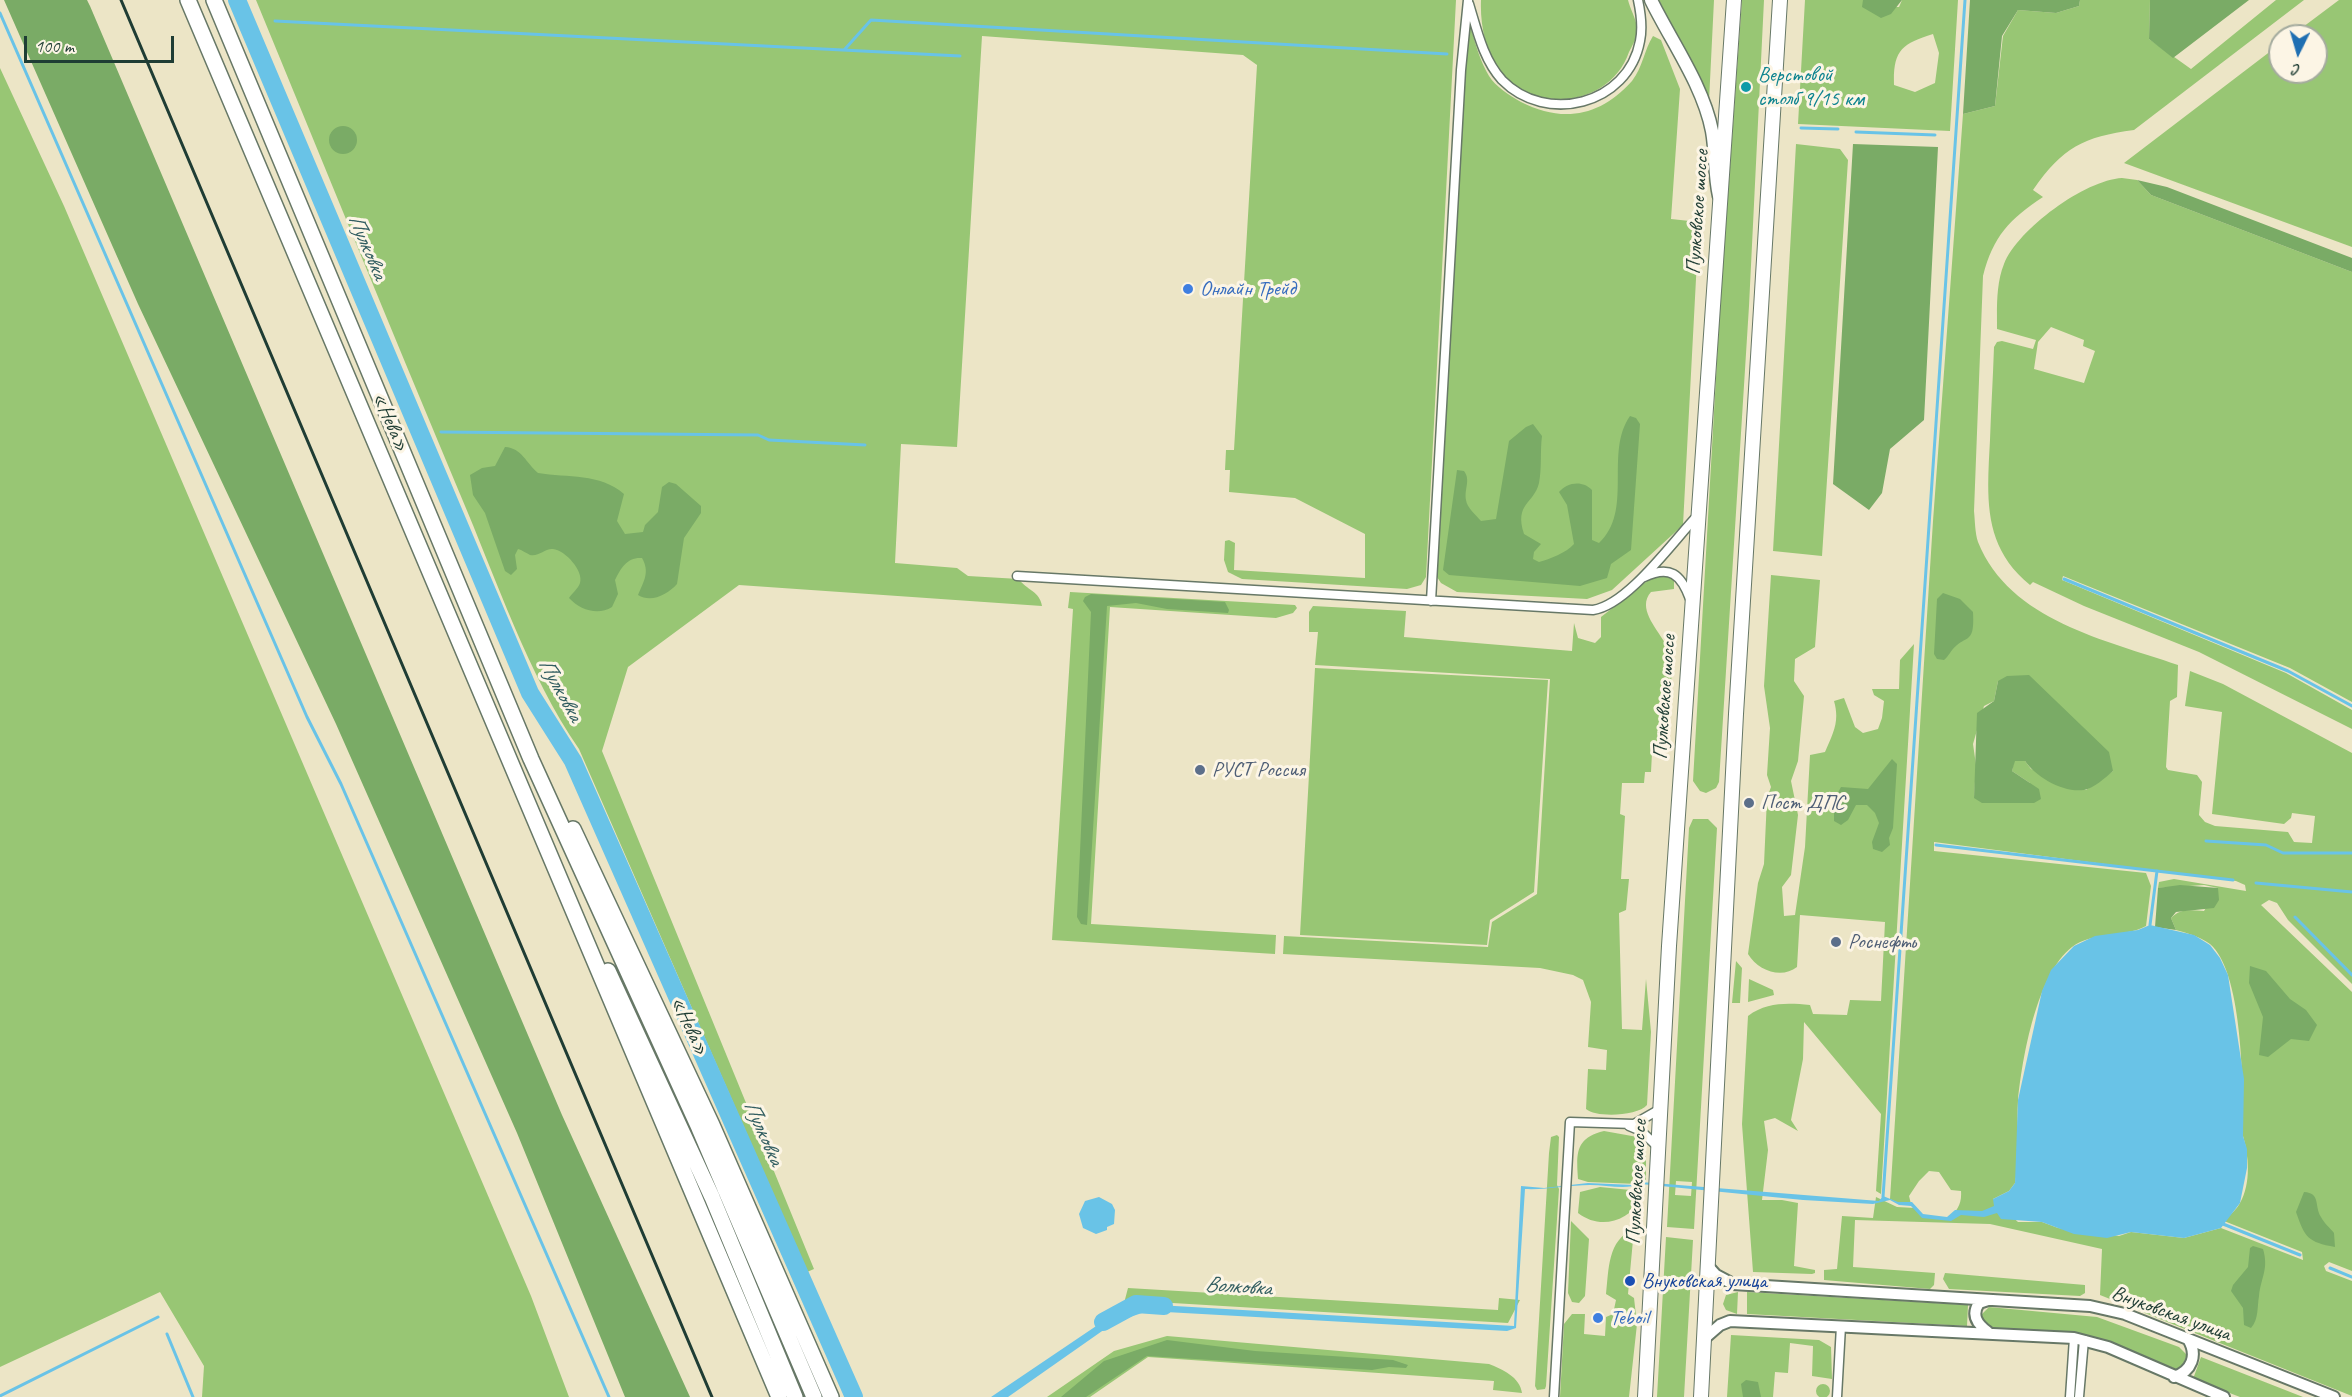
<!DOCTYPE html>
<html>
<head>
<meta charset="utf-8">
<style>
  body { margin:0 }
  #map { position:relative; width:2352px; height:1397px; overflow:hidden; background:#ece5c6; font-family:Caveat,sans-serif }
  canvas { display:block }
  .north { position:absolute; left:2268px; top:24px; width:60px; height:60px; box-sizing:border-box; background:#fcf5e5; border:2px solid #a4ab9e; border-radius:50%; rotate:185deg; font-size:16px; font-weight:700; line-height:24px; text-align:center; color:#1f3d34 }
  .north::after { content:''; display:block; margin:auto; width:21px; height:27px; background:#1f6fb2; clip-path:polygon(50% 0,100% 100%,50% 72%,0 100%) }
  .scale { position:absolute; left:24px; top:36px; width:150px; height:27px; box-sizing:border-box; border:3px solid #1f3d34; border-top:0; padding-left:8px; font-size:18px; line-height:21px; white-space:nowrap; color:#1f3d34; -webkit-text-stroke:4px #fcf5e5; paint-order:stroke }
</style>
</head>
<body>
<div id="map">
<canvas width="2352" height="1397"></canvas>
<div class="north">С</div>
<div class="scale">100 m</div>
</div>
<script>
const context = document.querySelector('canvas').getContext('2d');
context.lineJoin = 'round';
function fillPath(path, color) { context.fillStyle = color; context.fill(path, 'evenodd'); }
function strokePath(path, color, width, dash) { context.strokeStyle = color; context.lineWidth = width; context.lineCap = dash ? 'butt' : 'round'; context.setLineDash(dash || []); context.stroke(path); }
function write(font, color, halo, rows, align = 'center') {
  context.font = font + ' Caveat,sans-serif'; context.lineWidth = 6; context.setLineDash([]); context.textBaseline = 'middle'; context.strokeStyle = halo; context.fillStyle = color; for (const [text, x, y, turn = 0] of rows) {
    context.save(); context.translate(x, y); context.rotate((+turn || 0) * Math.PI / 180); context.textAlign = isNaN(turn) ? turn : align; if (halo) context.strokeText(text, 0, 0); context.fillText(text, 0, 0); context.restore();
  }
}
fillPath(new Path2D(`
  M256 0H1456L1426 577 1421 585 1407 589 1242 579 1228 572 1224 560 1225 541 1229 540 1235 543 1234 570 1365 578V534L1295 498 1229 492 1230 470H1225L1226 450H1234L1257 65 1243 55 982 36 957 447 901 444 895 563 957 568 968 576 1019 579C1026 590 1040 591 1042 606L739 585 628 667 602 751 814 1269 807 1272 579 749C528 675 496 578 460 494 391 330 324 165 256 0Z
  M1481 0H1628C1630 9 1638 22 1637 31 1637 38 1632 46 1629 52 1611 106 1533 116 1499 70 1485 52 1480 23 1481 0Z
  M1659 0H1714L1709 101Z
  M1742 0H1764L1749 306 1719 782 1716 788 1706 793 1700 791 1693 781 1720 307Z
  M1805 0H1863V7H1899L1902 0H1958L1950 131 1798 124ZM1933 34 1939 53 1935 83 1915 92 1894 85C1893 51 1901 44 1933 34Z
  M2080 0H2150L2149 39 2191 69 2276 0H2304L2134 130C2083 137 2063 147 2033 190L2043 197C2010 219 1993 236 1983 276L1974 511C1975 521 1975 533 1978 542 2010 621 2106 640 2178 665L2177 697 2170 701 2166 767 2168 770 2197 775 2202 782 2199 815 2205 822 2215 826 2288 832 2294 842 2312 843 2315 816 2292 813 2291 818 2284 824 2212 814 2222 712 2185 706 2190 671 2223 684 2352 753V984L2288 920 2277 903 2269 900 2261 905 2352 992V1271L2329 1262 2324 1266 2326 1271 2352 1281V1396L2100 1295 2102 1249 1990 1224 1855 1220 1853 1267 1935 1273 1934 1285 1930 1289 1824 1280V1270L1837 1269 1842 1216 1873 1218 1876 1197 1897 1207 1915 1208 1923 1216 1948 1219C1957 1211 1962 1204 1961 1191L1951 1190 1939 1172 1929 1171 1919 1181 1909 1196 1911 1204 1898 1203 1890 1199 1933 521 1963 114 1995 106 2003 36 2018 10 2056 13 2079 6ZM1998 681 2113 771 2086 790 2031 769 2025 761H2014L2012 771 2030 783 1974 798 1976 765 1973 744 1984 706 1994 701ZM1934 842 2236 881 2245 885 2246 891 2174 879 2159 882 2158 888 2204 885 2218 888 2204 911C2192 910 2180 908 2171 918L2176 930C2188 933 2200 937 2210 944 2244 973 2243 1092 2243 1136 2249 1156 2251 1184 2240 1203 2237 1209 2229 1216 2224 1221L2302 1252 2303 1260 2221 1228 2184 1238 2131 1232 2119 1236 2058 1228 2042 1222H2018L1993 1199 2009 1191 2015 1183C2021 1157 2016 1128 2018 1101 2022 1058 2037 974 2072 947 2093 931 2124 938 2146 926L2151 886 2146 873 1934 851Z
  M2339 0H2352V247L2124 163 2280 44V72H2316V36H2291Z
  M1467 28 1471 29C1476 45 1480 61 1489 76 1495 86 1510 96 1521 102 1562 123 1600 117 1632 81 1643 67 1644 50 1653 36L1661 40 1680 89 1671 219 1699 222 1683 525 1612 590 1587 599 1457 592 1441 583 1437 577Z
  M0 68 64 206 531 1296 569 1397H202L204 1366 160 1292 0 1367Z
  M1796 144 1840 149 1848 160 1822 556 1773 551Z
  M2122 178 2137 180 2151 195 2352 272V702L2290 668 2063 576 2062 580 2286 673 2352 710V729L2199 652 2084 606 2033 582 2030 585C1982 546 1987 497 1990 440 1991 409 1993 378 1994 347L1997 342 2002 341 2033 349 2036 340 1997 329C1997 307 1996 284 2004 264 2018 229 2085 180 2122 178ZM2051 327 2084 340 2083 346 2095 351 2084 383 2034 369 2038 342Z
  M1656 574H1664L1674 579V589L1651 592C1634 611 1665 635 1670 654 1676 675 1665 738 1652 753L1651 772H1645L1644 783H1622L1620 814 1625 816 1621 879H1629L1626 910 1619 913 1622 1029 1642 1030 1646 979 1651 1032 1647 1105C1638 1116 1596 1118 1586 1109L1588 1069 1606 1070 1607 1050 1588 1047 1591 1002 1583 980 1573 975 1540 968 1283 954 1284 936 1488 947 1492 922 1537 894 1550 679 1315 665 1318 632H1309V612L1313 606 1406 611 1404 637 1572 651 1574 623 1578 638 1595 643 1601 637V617Z
  M1771 575 1820 580 1815 647 1795 659 1794 681 1804 696 1798 761 1791 781 1798 815 1791 875 1782 887 1784 916 1795 915 1805 847 1810 755 1825 752C1833 733 1840 722 1834 701L1844 698 1855 727 1863 733 1878 729 1882 718 1884 701 1874 695 1872 689H1899L1900 660 1914 644 1881 1194 1876 1191 1881 1114 1804 1022 1803 1059 1791 1120 1798 1131 1775 1118 1764 1121 1768 1150 1762 1200H1782L1798 1203 1794 1266 1815 1270V1273L1812 1274 1753 1272 1742 1124 1748 1016C1767 1002 1787 1003 1810 1005L1813 1014 1847 1015 1850 1000 1881 1001 1885 922 1800 915 1797 967C1782 979 1758 971 1748 954L1758 883 1764 864 1767 798 1771 787 1767 775 1770 728 1764 686Z
  M1070 592 1295 605 1297 608 1293 613 1276 618 1110 607 1091 924 1276 935 1275 954 1052 940 1073 609 1068 608Z
  M1315 668 1548 680 1534 892 1490 920 1487 945 1300 935Z
  M1693 819H1708L1717 828 1694 1229 1667 1227 1689 828ZM1676 1181 1692 1182 1691 1196 1675 1195Z
  M1736 961 1742 968 1740 1003H1732Z
  M1749 979 1773 990 1774 995 1748 1002Z
  M1604 1131 1643 1138 1646 1153V1180L1639 1181 1638 1184 1588 1182 1578 1179C1576 1152 1576 1138 1604 1131Z
  M1557 1135 1559 1137 1557 1185 1559 1189 1546 1386 1545 1389 1537 1390 1535 1386 1549 1153 1551 1137Z
  M1600 1187 1641 1191 1642 1199C1627 1222 1600 1230 1578 1213L1580 1192Z
  M1571 1221 1589 1239 1585 1296 1579 1303 1572 1302 1568 1293Z
  M1634 1229 1628 1294 1634 1298 1637 1324 1629 1397H1560L1564 1324 1572 1314H1585L1584 1334 1605 1336 1606 1317 1613 1314 1616 1300 1606 1294C1609 1270 1607 1240 1634 1229Z
  M1666 1237 1693 1240 1684 1397H1657Z
  M1945 1273 2085 1285V1293L2080 1296 1949 1289 1943 1279Z
  M1128 1288 1498 1310 1499 1298 1520 1300 1508 1323 1139 1301 1123 1307Z
  M1738 1292 1737 1314 1726 1310 1723 1304 1726 1295Z
  M1747 1292 1968 1305 1967 1326 1747 1314Z
  M1989 1307 2097 1317 2179 1347 2187 1355 2182 1366 2176 1369 2087 1335 1989 1328 1980 1316Z
  M1731 1335 1819 1340 1831 1347 1832 1379 1812 1376 1813 1346 1790 1343 1788 1373 1775 1372 1773 1397H1727Z
  M1167 1336 1489 1364C1502 1369 1520 1377 1522 1393L1493 1390 1494 1381 1148 1357 1090 1397H1047L1114 1351Z
  M2201 1357 2303 1397H2240L2193 1379Z
  M1816 1391a7 7 0 1 1 14 0a7 7 0 1 1-14 0Z`), '#98c674');
fillPath(new Path2D(`
  M4 0H87L90 6 562 1115 690 1397H625L517 1133 336 724 138 304Z
  M1863 0H1902L1891 14 1881 18 1862 7Z
  M1970 0H2080L2079 6 2056 13 2018 10 2002 36 1995 106 1963 114Z
  M2150 0H2249L2173 58 2149 39Z
  M329 140a14 14 0 1 1 28 0a14 14 0 1 1-28 0Z
  M1853 144 1938 147 1924 420 1890 449 1882 493 1869 510 1833 484Z
  M2137 180 2167 187 2352 258V272L2151 195Z
  M1630 416 1636 418 1640 424 1631 550 1611 564 1607 578 1580 586 1449 575 1443 570 1457 470 1464 471C1471 480 1464 489 1466 500 1467 508 1476 515 1481 521L1496 519 1509 441 1526 427 1533 424 1542 436C1540 451 1542 468 1539 483 1534 504 1514 503 1524 534L1541 544 1534 552 1533 559 1539 562C1550 559 1566 553 1574 544L1567 505 1559 492C1567 482 1583 480 1592 490V540L1599 543C1634 511 1604 453 1630 416Z
  M505 447C522 448 526 463 538 473 568 478 600 473 624 494L617 521 625 534 643 532 645 525 658 512 662 487 669 482 676 484 701 506V513L684 538 677 584C667 595 651 603 638 595 644 581 650 572 642 558 627 557 621 568 615 580L618 594 612 607C598 616 580 610 569 598 572 593 578 589 580 583 584 571 565 550 553 549 545 548 539 557 530 555 526 553 522 550 518 549L515 555 517 569 511 575 505 571 485 513 473 495 470 475 482 468 495 466Z
  M1943 593 1960 599 1973 612C1975 648 1965 632 1950 653 1948 655 1947 658 1944 660L1937 659 1934 654 1937 599Z
  M1091 594 1225 602 1229 610 1228 613 1167 609 1136 603 1107 606 1087 925 1081 924 1077 917 1091 612 1083 601 1085 597Z
  M2029 675 2109 752 2113 771C2105 778 2094 788 2084 790 2063 793 2036 777 2025 761H2015L2012 771 2039 789 2041 799 2034 803H1982L1974 798 1977 713 1994 701 1998 681 2007 676Z
  M1892 759 1897 764 1893 828 1889 838 1890 845 1882 852 1873 849 1872 842 1879 823 1875 813 1867 805H1856L1848 820 1841 825 1834 821V800L1841 787 1868 789Z
  M2180 885 2218 888 2219 900 2214 908 2176 912 2171 918 2176 930 2155 927 2158 888Z
  M2250 966 2266 971 2290 999 2306 1010 2317 1025 2309 1041 2291 1039 2268 1057 2259 1055 2263 1017 2249 983Z
  M2304 1192C2321 1193 2314 1206 2321 1217 2324 1223 2330 1228 2334 1233L2335 1247C2308 1242 2305 1238 2296 1212Z
  M2253 1246 2263 1249C2269 1269 2261 1277 2259 1296 2257 1307 2259 1319 2251 1328L2244 1325 2243 1308 2231 1291 2233 1285 2248 1267 2250 1248Z
  M1167 1340 1255 1351 1393 1360 1408 1365 1406 1368 1389 1367 1372 1370 1147 1356 1086 1397H1061L1104 1361Z
  M1746 1380 1758 1382 1761 1397H1743L1741 1384Z`), '#7aab66');
fillPath(new Path2D(`
  M2150 925 2194 935 2210 945 2220 958 2228 975 2244 1079 2243 1136 2247 1149V1168L2240 1203 2221 1228 2184 1238 2131 1232 2107 1238 2074 1234 2042 1222 2001 1219 1997 1213 1984 1217 1961 1215 1951 1221 1922 1218 1911 1206 1899 1205 1890 1200 1873 1204 1803 1200 1641 1184C1626 1190 1607 1185 1590 1185 1569 1185 1547 1190 1525 1189L1516 1328 1507 1331 1148 1311 1115 1322 1008 1397H991L1114 1314 1141 1304 1514 1326 1521 1186 1544 1188 1588 1183 1634 1185 1641 1182 1879 1201 1883 1196 1898 1202H1912L1923 1214 1947 1217 1955 1210 1982 1211 1994 1206 1993 1199 2009 1191 2015 1183 2018 1100 2042 991 2051 970 2074 946 2095 936 2138 930Z
  M1099 1197 1112 1204 1115 1210 1114 1224 1107 1227V1230L1096 1234 1083 1228 1079 1214 1085 1201Z`), '#69c3e7');
strokePath(new Path2D(`
  M0 13 307 717 341 784 609 1397
  M275 21 960 56
  M845 49 871 20 1447 54
  M1801 128 1838 129
  M1856 132 1935 135
  M441 432 758 435 769 440 865 445
  M2064 579 2288 671 2352 706
  M2206 841 2266 845 2283 853H2352
  M1936 845 2233 880
  M2256 883 2352 892
  M2295 917 2352 975
  M2150 925 2157 871
  M1883 1197 1965 0
  M2223 1224 2300 1255
  M2330 1268 2352 1277
  M167 1334 193 1397
  M0 1396 158 1317`), '#69c3e7', 3);
strokePath(new Path2D(`
  M237 0 530 693 573 761 854 1397
  M1103 1322 1136 1304 1164 1306`), '#69c3e7', 18);
const minor = new Path2D(`
  M1469 4C1477 30 1483 59 1502 80 1546 125 1628 105 1640 41 1643 27 1641 14 1638 0
  M1017 576 1593 610C1628 605 1673 541 1698 515
  M1644 577C1670 565 1681 574 1690 599
  M1431 601 1461 70 1468 0
  M1629 1126 1641 1131 1659 1148
  M1554 1397 1570 1122 1634 1124 1662 1108
  M1837 1397 1841 1326
  M2070 1397 2074 1338
  M2079 1397 2084 1340`);
const tertiary = new Path2D(`
  M1707 1265 1716 1275 1733 1284 2090 1306 2125 1314 2334 1397
  M1988 1332C1977 1324 1971 1315 1979 1303L1988 1300
  M1705 1338 1720 1325 1730 1321 2074 1338 2108 1347 2224 1397
  M2174 1377C2192 1371 2198 1355 2188 1339`);
const secondary = new Path2D(`
  M1651 0C1671 41 1703 85 1712 131 1716 153 1714 174 1719 196`);
const trunk = new Path2D(`
  M1645 1397 1669 946 1734 0
  M1701 1397 1736 714 1780 0`);
const motorway = new Path2D(`
  M188 0 779 1397
  M214 0 531 759 699 1128 814 1397
  M573 829 712 1125 831 1397
  M608 971 712 1197 795 1397`);
strokePath(minor, '#677867', 11);
strokePath(tertiary, '#677867', 14);
strokePath(secondary, '#677867', 15);
strokePath(trunk, '#677867', 16);
strokePath(motorway, '#677867', 18);
strokePath(minor, '#fff', 8);
strokePath(tertiary, '#fff', 10);
strokePath(secondary, '#fff', 12);
strokePath(trunk, '#fff', 14);
strokePath(motorway, '#fff', 15);
strokePath(new Path2D(`
  M121 0 712 1397`), '#1f3d34', 3);
for (const [x, y, r, color] of [
  [1746,87,6,"#0f9aa8"],
  [1188,289,6,"#3f7fe0"],
  [1200,770,6,"#5c6f8a"],
  [1749,803,6,"#5c6f8a"],
  [1836,942,6,"#5c6f8a"],
  [1630,1281,6,"#1a4fb4"],
  [1598,1318,6,"#3f7fe0"]
]) { const dot = new Path2D(); dot.arc(x, y, r, 0, 2 * Math.PI); context.fillStyle = color; context.fill(dot); strokePath(dot, '#fcf5e5', 2); }
write('21px', '#0d838f', '#fcf5e5', [
  ["Верстовой",1758,75],
  ["столб 9/15 км",1758,99]
], 'left');
write('21px', '#1f3d34', '#fcf5e5', [
  ["Пулковское шоссе",1698,212,-86],
  ["«Нева»",390,422,67],
  ["Пулковское шоссе",1665,697,-86],
  ["«Нева»",689,1026,65],
  ["Пулковское шоссе",1637,1182,-87],
  ["Внуковская улица",2171,1314,20]
]);
write('21px', '#366cbe', '#fcf5e5', [
  ["Онлайн Трейд",1200,289],
  ["Teboil",1610,1318]
], 'left');
write('21px', '#4e5e75', '#fcf5e5', [
  ["РУСТ Россия",1212,770],
  ["Пост ДПС",1761,803],
  ["Роснефть",1848,942]
], 'left');
write('21px', '#164399', '#fcf5e5', [
  ["Внуковская улица",1642,1281]
], 'left');
write('italic 22px', '#325e61', '#fcf5e5', [
  ["Пулковка",367,247,67],
  ["Пулковка",560,690,61],
  ["Пулковка",763,1133,66],
  ["Волковка",1238,1287,4]
]);
</script>
</body>
</html>
